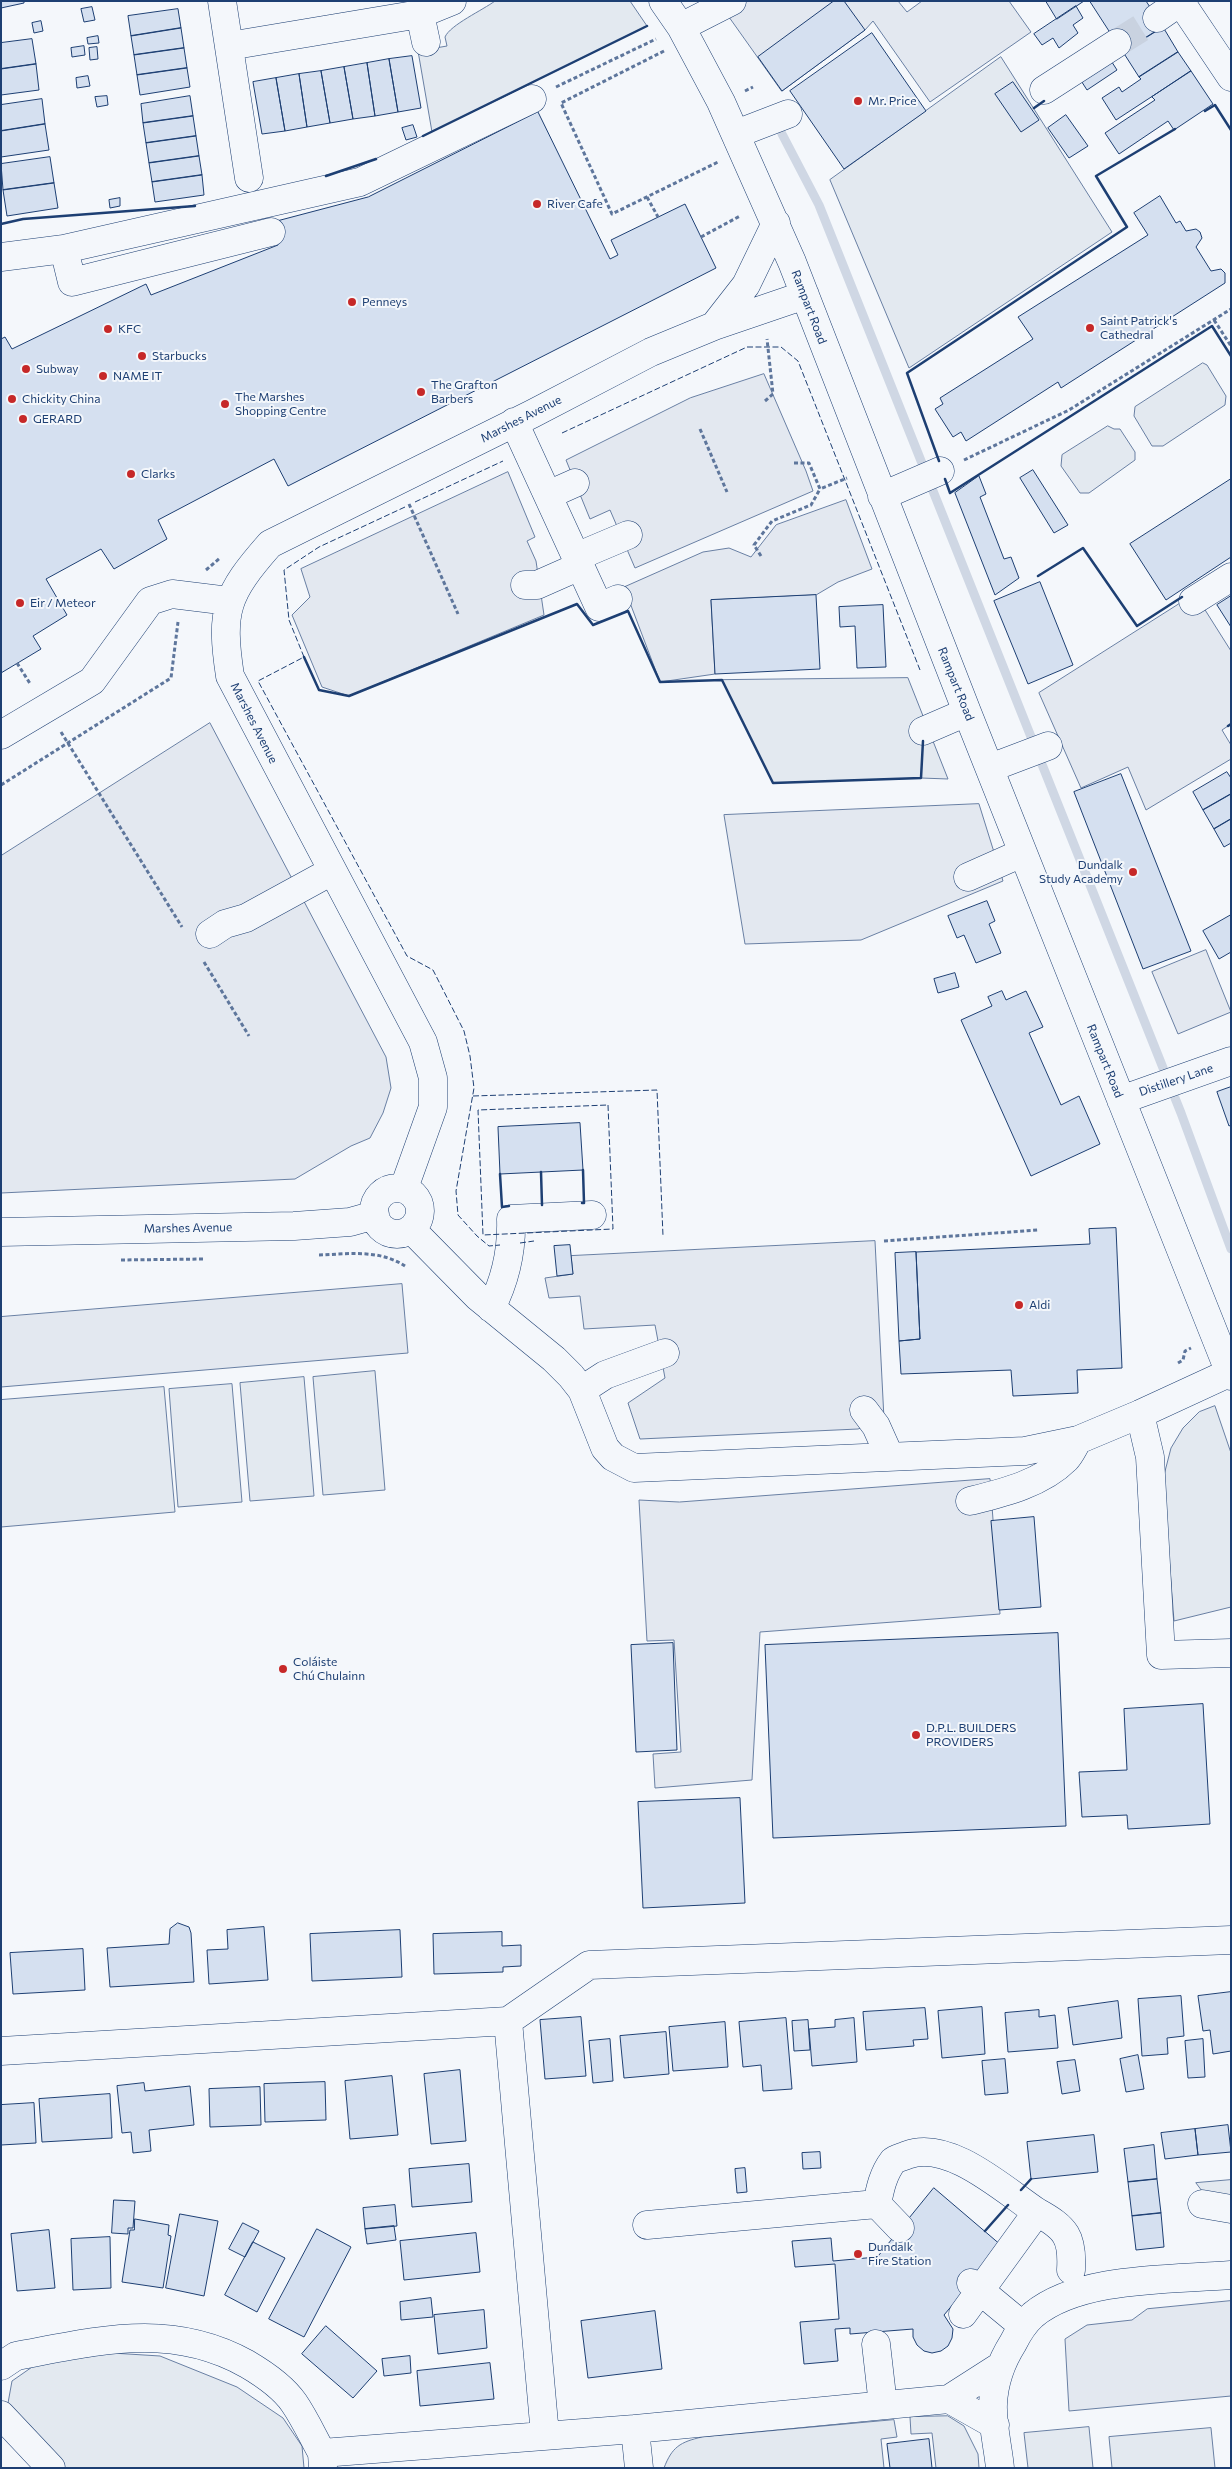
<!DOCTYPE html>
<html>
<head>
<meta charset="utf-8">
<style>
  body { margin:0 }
  #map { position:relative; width:1232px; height:2469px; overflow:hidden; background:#f4f7fb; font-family:Commissioner,sans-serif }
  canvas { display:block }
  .frame { position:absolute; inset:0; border:2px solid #1d3f73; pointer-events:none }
</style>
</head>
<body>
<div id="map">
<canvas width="1232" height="2469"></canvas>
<div class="frame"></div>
</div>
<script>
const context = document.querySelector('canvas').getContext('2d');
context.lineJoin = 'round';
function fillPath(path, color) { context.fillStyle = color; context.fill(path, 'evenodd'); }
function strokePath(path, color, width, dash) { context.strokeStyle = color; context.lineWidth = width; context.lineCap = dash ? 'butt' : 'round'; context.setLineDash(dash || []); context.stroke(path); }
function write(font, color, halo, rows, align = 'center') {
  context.font = font + ' Commissioner,sans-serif'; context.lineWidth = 4; context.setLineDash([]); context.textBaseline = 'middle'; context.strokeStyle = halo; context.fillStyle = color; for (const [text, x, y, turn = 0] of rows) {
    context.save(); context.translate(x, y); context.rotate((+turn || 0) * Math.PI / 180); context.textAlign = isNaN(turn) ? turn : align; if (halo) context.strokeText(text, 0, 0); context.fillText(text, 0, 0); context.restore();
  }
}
const green = new Path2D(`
  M495 1H630L647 26 432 132 418 51 447 46 445 37C450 25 483 10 495 1Z
  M1001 57 1112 232 909 368 830 180Z
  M1203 363 1207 365 1226 396 1225 405 1163 446H1152L1134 416 1135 407Z
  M1108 426 1114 429H1120L1135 452V460L1089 493H1080L1061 466 1062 455Z
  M908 678 948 779 921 778 773 783 722 680Z
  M375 1371 385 1490 323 1495 313 1377Z
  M304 1377 314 1496 250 1501 240 1383Z
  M232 1384 242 1502 178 1507 169 1389Z
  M164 1387 175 1512 1 1527V1400Z
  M1215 1406 1231 1453V1607L1174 1621 1163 1479 1171 1448 1183 1428 1199 1412Z
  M1231 2180V2196L1205 2195 1196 2183Z
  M112 2353 160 2356 237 2387 283 2418 302 2446 304 2468H65L8 2403 12 2381 35 2365Z
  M948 2416 964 2426 978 2454 979 2468H936L932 2433 911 2434 910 2417Z
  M894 2420 897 2437 881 2439 884 2468H664C672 2447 680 2442 702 2437Z
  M1089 2427 1093 2468H1028L1024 2433Z
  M1211 2428 1215 2468H1112L1109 2437Z`);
fillPath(green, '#e3e9f0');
strokePath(green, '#687fa3', 1);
const parking = new Path2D(`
  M718 1H898L907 12 922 1H1009L1031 32 930 102 873 21 865 30 782 91Z
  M764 374 806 471 813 491 635 568 610 510 590 519 566 460 690 398Z
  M508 472 535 537 527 541 536 561 544 615 349 696 322 687 292 615 310 597 301 569Z
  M846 500 872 569 838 582 816 595 711 600 715 674 660 682 624 587 703 552 729 548 751 557 776 525Z
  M1195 594 1231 651V724L1222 730 1231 745V759L1146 810 1128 767 1081 788 1039 693Z
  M210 723 386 1057 391 1088 383 1113 370 1138 351 1146 295 1179 1 1193V856Z
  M979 804 1003 881 861 940 745 944 724 815Z
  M1206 950 1231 1012 1178 1034 1152 972Z
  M875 1241 884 1419 858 1429 640 1439 628 1403 665 1378 655 1325 584 1329 580 1296 549 1298 545 1278 573 1274 571 1256Z
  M402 1284 408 1353 1 1387V1317Z
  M990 1479 1000 1614 760 1632 752 1780 655 1788 653 1754 681 1752 674 1640 647 1641 639 1500 679 1502Z
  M1231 2301V2396L1069 2411 1065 2339 1087 2325 1132 2320 1147 2309Z`);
fillPath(parking, '#e3e8f0');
strokePath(parking, '#687fa3', 1);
strokePath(new Path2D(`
  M782 134 819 205 1181 1113 1231 1249`), '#cfd7e4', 9);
const building = new Path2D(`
  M1 1H24V3L1 8Z
  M834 1H844L865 30 782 91 758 57Z
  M1046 1H1084L1057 19Z
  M1090 1H1146L1163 27 1123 52Z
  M1076 6 1083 18 1073 25 1078 33 1059 48 1053 38 1042 45 1034 34Z
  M92 7 95 20 84 22 81 9Z
  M178 9 181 28 131 36 128 16Z
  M41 21 43 31 34 33 32 23Z
  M1163 27 1178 52 1139 77 1123 52Z
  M181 28 184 48 134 55 131 36Z
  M872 33 926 111 844 169 790 91Z
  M98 36 99 43 88 44 87 38Z
  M32 39 36 64 1 69V43Z
  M84 46 85 55 72 57 71 48Z
  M97 47 98 59 90 60 89 48Z
  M184 48 187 68 137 75 134 55Z
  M1178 52 1191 71 1116 120 1102 98 1119 87 1122 92 1141 79 1139 77Z
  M412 56 421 108 398 112 389 59Z
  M1108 56 1117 70 1087 90 1078 76Z
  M389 59 398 112 375 116 367 63Z
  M367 63 375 116 353 119 344 67Z
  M36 64 39 90 1 95V69Z
  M344 67 353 119 330 123 321 71Z
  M187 68 190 87 140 95 137 75Z
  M321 71 330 123 307 127 299 74Z
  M1191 71 1213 104 1174 130 1168 121 1119 154 1105 133 1155 100 1152 97Z
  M299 74 307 127 285 131 276 78Z
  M88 76 90 86 77 88 76 78Z
  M276 78 285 131 262 134 253 82Z
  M1013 82 1039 120 1021 132 995 94Z
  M107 96 108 105 97 107 95 97Z
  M190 96 193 116 143 123 141 104Z
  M42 99 45 124 1 131V105Z
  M538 112 610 259 618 255 611 240 685 204 716 268 288 486 274 459 158 520 167 539 114 569 101 549 46 579 67 615 33 636 41 649 1 673V339L5 337 12 349 146 284 151 295 278 245 273 222 368 197Z
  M1066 115 1088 146 1069 158 1048 128Z
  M193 116 196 136 146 143 143 123Z
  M45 124 49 150 1 157V131Z
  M413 125 417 137 406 140 402 128Z
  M196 136 199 156 149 163 146 143Z
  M199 156 202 175 152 182 149 163Z
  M50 157 54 183 3 190 1 164Z
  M202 175 204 195 155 202 152 182Z
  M54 183 58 208 7 216 3 190Z
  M1160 196 1176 223 1180 221 1186 231 1196 229 1200 232 1202 238 1196 247 1211 271 1221 269 1225 273V283L1061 388 1058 382 966 441 961 432 953 437 935 409 943 404 940 398 1033 339 1018 317 1148 235 1134 213Z
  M120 198V206L110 208 109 200Z
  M1033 470 1068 525 1054 533 1020 478Z
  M979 476 986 494 980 497 1004 559 1011 557 1019 578 995 595 955 493Z
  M1231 479V557L1166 600 1130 544Z
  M1040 582 1073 665 1028 684 994 601Z
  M816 595 820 669 715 674 711 600Z
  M1231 596V627L1217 605Z
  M883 605 886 667 857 668 855 626 840 627 839 607Z
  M1227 772 1231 778V794L1203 810 1193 792Z
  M1121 774 1191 951 1143 969 1074 792Z
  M1231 794V819L1214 829 1203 810Z
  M1231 819V843L1224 847 1214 829Z
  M987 901 995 921 989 924 1001 953 976 963 964 935 957 938 948 916Z
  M1231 915V952L1219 959 1203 931Z
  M955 973 959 987 938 993 934 979Z
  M1002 991 1006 1000 1026 991 1043 1027 1029 1033 1061 1105 1079 1096 1100 1144 1031 1176 961 1020 992 1006 988 997Z
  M1231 1087V1125L1229 1126 1217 1092Z
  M580 1123 583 1170 500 1174 498 1127Z
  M1116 1228 1122 1368 1077 1370 1078 1393 1013 1396 1011 1370 901 1374 899 1341 920 1339 916 1252 1090 1244 1089 1229Z
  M570 1245 573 1274 557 1276 554 1246Z
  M916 1252 920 1339 899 1341 895 1253Z
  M1034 1517 1041 1607 999 1610 991 1521Z
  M1058 1633 1066 1826 773 1838 765 1645Z
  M673 1643 677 1750 636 1752 631 1645Z
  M1203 1704 1210 1824 1128 1829 1127 1815 1082 1817 1079 1772 1127 1770 1124 1709Z
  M740 1798 745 1903 643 1908 638 1802Z
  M178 1923 189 1927 191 1933 194 1982 110 1987 107 1948 169 1944 170 1929Z
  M264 1927 268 1980 209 1984 207 1950 228 1949 227 1930Z
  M400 1930 402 1977 312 1981 310 1934Z
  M502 1932V1946L521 1945V1966L503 1967V1972L434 1974 433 1934Z
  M83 1949 85 1990 13 1994 10 1953Z
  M1231 1992V2051L1213 2054 1210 2030 1203 2031 1198 1996Z
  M1181 1996 1184 2036 1167 2038 1168 2054 1142 2056 1138 1999Z
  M1118 2001 1122 2038 1073 2045 1068 2008Z
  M982 2007 985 2054 942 2058 938 2011Z
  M925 2008 928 2039 913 2040 914 2046 866 2050 863 2012Z
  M1039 2010V2017L1055 2015 1058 2048 1008 2052 1005 2013Z
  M581 2017 586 2076 545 2079 540 2020Z
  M786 2018 792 2089 763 2091 761 2065 743 2067 739 2022Z
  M854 2018 857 2062 812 2066 809 2029 835 2027V2020Z
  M808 2020 810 2050 794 2051 792 2021Z
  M725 2022 728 2067 673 2071 669 2027Z
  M666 2032 669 2074 624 2078 620 2036Z
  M610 2039 613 2081 593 2083 589 2041Z
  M1203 2039 1205 2077 1188 2078 1185 2041Z
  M1138 2055 1144 2089 1126 2092 1120 2059Z
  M1005 2059 1008 2093 985 2095 982 2061Z
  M1075 2060 1080 2091 1062 2094 1057 2062Z
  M460 2070 466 2141 431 2144 424 2074Z
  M392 2076 398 2135 350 2139 345 2081Z
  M325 2082 326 2120 265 2122 264 2084Z
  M144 2083 145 2091 190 2086 194 2125 149 2130 151 2151 133 2153 131 2132 122 2133 117 2086Z
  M260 2087 261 2125 210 2127 209 2089Z
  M110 2094 112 2138 42 2142 39 2099Z
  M34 2103 36 2143 1 2145V2105Z
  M1228 2125 1231 2152 1198 2155 1195 2129Z
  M1195 2129 1198 2155 1165 2159 1161 2133Z
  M1094 2135 1098 2172 1031 2179 1027 2142Z
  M1154 2145 1157 2179 1128 2182 1124 2149Z
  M820 2152 821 2168 803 2169 802 2153Z
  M469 2164 472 2202 412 2207 409 2169Z
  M745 2168 747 2192 737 2193 735 2169Z
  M1157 2179 1161 2213 1132 2216 1128 2182Z
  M934 2188 1002 2246 944 2315 953 2329 952 2338 948 2346 941 2351 932 2353 924 2351 917 2345 913 2337V2329L850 2334V2328L835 2329 838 2361 804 2364 800 2322 839 2319 835 2264 795 2267 792 2241 831 2238 833 2261 877 2257Z
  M114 2200 135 2201 133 2228H128V2234L112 2233Z
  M395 2205 397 2226 365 2229 363 2208Z
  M1161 2213 1164 2247 1136 2250 1132 2216Z
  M180 2214 218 2221 204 2296 166 2288Z
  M135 2219 169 2225 168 2235 171 2236 163 2288 122 2282 130 2230H134Z
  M243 2223 259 2231 245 2257 229 2249Z
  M394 2226 396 2240 367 2244 365 2229Z
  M317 2229 351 2247 304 2337 269 2319Z
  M49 2230 55 2288 17 2291 11 2234Z
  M476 2233 480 2272 404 2280 400 2241Z
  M110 2237 111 2288 73 2290 71 2239Z
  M253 2242 285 2258 257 2312 225 2295Z
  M431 2298 433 2317 401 2320 400 2302Z
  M484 2310 487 2348 438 2354 434 2315Z
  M655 2311 662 2369 588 2378 581 2321Z
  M326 2326 377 2371 353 2398 302 2354Z
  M410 2356 411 2373 384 2376 382 2359Z
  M490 2363 494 2399 420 2406 417 2371Z
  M929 2439 932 2468H890L887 2444Z`);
fillPath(building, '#d5e0f0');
strokePath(building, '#1d3f73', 1);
strokePath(new Path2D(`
  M1117 43 1157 18`), '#c9d2e0', 28, [28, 14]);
const minor = new Path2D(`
  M222 1 249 178
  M663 1 681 27 721 102 792 262 967 712 1231 1376
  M420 14 426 42
  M1157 18 1180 2
  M681 27 732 1
  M229 46 420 14 452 1
  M1044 90 1117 43
  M736 134 788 114
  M271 232 72 282 64 249 360 182 532 99
  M1 257 64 249
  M714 326 746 285 776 223
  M514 422 599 607 618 599
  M548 495 575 483
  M882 496 940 471
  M576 557 628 535
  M525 585H537L580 566
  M1193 601 1231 577
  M923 731 967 712
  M1 735 92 681 150 601 172 594 229 601
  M990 768 1048 746
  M968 877 1022 853
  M210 934 225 924 246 918 332 871
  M1121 1100 1231 1061
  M374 1211a23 23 0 1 1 46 0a23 23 0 1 1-46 0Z
  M404 1188 433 1107V1078L423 1042 230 676C220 610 226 594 270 544L532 414 651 352 714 326 805 295
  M412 1230 478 1297 554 1359 571 1376 582 1390 605 1448 613 1457 634 1468 1025 1451 1078 1440 1140 1414 1229 1373
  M1 1232 294 1226 350 1222 375 1215
  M491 1308C505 1281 512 1250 511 1219L592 1215
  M582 1390 605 1375 665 1353
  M864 1410 876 1426 889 1455
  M1140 1414 1150 1457 1161 1655 1231 1653
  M970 1501C1002 1493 1041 1484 1066 1459 1071 1454 1074 1446 1078 1440
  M508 2021 545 2435
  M1 2051 508 2021 589 1965 1231 1940
  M1202 2204 1231 2209
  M647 2225 877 2204
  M900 2228 877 2204C880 2189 883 2174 893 2161 896 2158 903 2157 907 2155 949 2139 1004 2190 1037 2212
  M971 2283 1023 2326
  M963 2314 1037 2212C1066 2228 1073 2237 1071 2270
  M876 2344 883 2405
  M1 2366 16 2356C98 2341 170 2321 247 2364 264 2374 283 2387 294 2403 305 2419 313 2437 322 2453
  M949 2399 995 2425
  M1 2415 51 2468
  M635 2429 639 2468
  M323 2468 322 2453 635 2429 949 2399 999 2367
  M1000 2468C998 2447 992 2424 993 2404 994 2381 1001 2362 1013 2343 1018 2333 1024 2323 1033 2315 1080 2276 1171 2280 1231 2275`);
const major = new Path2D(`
  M1180 1 1231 77`);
strokePath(minor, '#1d3f73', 29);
strokePath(major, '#1d3f73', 29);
strokePath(new Path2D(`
  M664 51 561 103 612 214 718 162
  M556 87 656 39
  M745 91 753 87
  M647 197 658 217
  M701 237 740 216
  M1214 320 1231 346
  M765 401 773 394 767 339
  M700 429 727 492
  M964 460 1069 410 1231 309
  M794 463H809L820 489 847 478
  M409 504 458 614
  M761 556 754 545 772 521 811 505 820 489
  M206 570 220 558
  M17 663 31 685
  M61 732 182 927
  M1 785 171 678 178 622
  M204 962 249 1036
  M884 1241 1038 1230
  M319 1255C348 1254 379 1249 405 1266
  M121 1260 203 1259
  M1178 1363 1183 1360 1185 1351 1191 1348`), '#5e769c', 3, [4, 2.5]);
strokePath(minor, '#f4f7fb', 28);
strokePath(major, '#f4f7fb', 28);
strokePath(new Path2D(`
  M562 433 747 347H781L798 361 920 670
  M415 502 503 461
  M405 507 319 547 284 570 289 620 304 657 258 681 407 956 433 970 464 1031 470 1056 474 1088 456 1191 458 1215 477 1236 489 1246 500 1245
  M473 1096 657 1090 663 1236
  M608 1105 613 1229 483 1235 478 1110Z
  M520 1243 534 1241`), '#1d3f73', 1, [6, 2.5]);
strokePath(new Path2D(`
  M1034 108 1044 101
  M1205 111 1215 105 1231 130
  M423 136 647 26
  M326 176 376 159
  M1 224 23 219 195 206
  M939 461 907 373 1127 227 1096 176 1175 129
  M945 479 950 493 1212 326 1231 356
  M1038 576 1083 548 1137 626 1182 597
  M304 657 319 690 349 696 577 604 593 625 628 611 660 682 722 680 773 783 921 778 923 741
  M1228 726 1231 724
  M541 1172 542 1205
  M500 1174 502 1207 509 1206
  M582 1203H584L583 1170
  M1021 2190 1031 2179
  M985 2231 1008 2205`), '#1d3f73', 2.5);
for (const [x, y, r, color] of [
  [858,101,5,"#c62828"],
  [537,204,5,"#c62828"],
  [352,302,5,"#c62828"],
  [1090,328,5,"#c62828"],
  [108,329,5,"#c62828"],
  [142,356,5,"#c62828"],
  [26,369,5,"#c62828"],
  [103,376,5,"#c62828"],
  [421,392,5,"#c62828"],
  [12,399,5,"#c62828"],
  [225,404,5,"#c62828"],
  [23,419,5,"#c62828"],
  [131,474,5,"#c62828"],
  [20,603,5,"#c62828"],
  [1133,872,5,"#c62828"],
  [1019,1305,5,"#c62828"],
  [283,1669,5,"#c62828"],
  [916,1735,5,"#c62828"],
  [858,2254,5,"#c62828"]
]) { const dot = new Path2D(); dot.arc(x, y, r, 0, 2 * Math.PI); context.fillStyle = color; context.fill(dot); strokePath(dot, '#f4f7fb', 2); }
write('12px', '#1d3f73', '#f4f7fb', [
  ["Mr. Price",868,101],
  ["River Cafe",547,204],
  ["Penneys",362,302],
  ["Saint Patrick's",1100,321],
  ["Cathedral",1100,335],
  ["KFC",118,329],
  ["Starbucks",152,356],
  ["Subway",36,369],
  ["NAME IT",113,376],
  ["The Grafton",431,385],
  ["Barbers",431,399],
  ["The Marshes",235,397],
  ["Shopping Centre",235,411],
  ["Chickity China",22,399],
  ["GERARD",33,419],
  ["Clarks",141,474],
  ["Eir / Meteor",30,603],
  ["Dundalk",1123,865,"right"],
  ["Study Academy",1123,879,"right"],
  ["Aldi",1029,1305],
  ["Coláiste",293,1662],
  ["Chú Chulainn",293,1676],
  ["D.P.L. BUILDERS",926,1728],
  ["PROVIDERS",926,1742],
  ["Dundalk",868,2247],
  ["Fire Station",868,2261]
], 'left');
write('12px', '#1d3f73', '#f4f7fb', [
  ["Rampart Road",809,307,69],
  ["Marshes Avenue",521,419,-27],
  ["Rampart Road",956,684,68],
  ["Marshes Avenue",254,723,63],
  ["Rampart Road",1105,1061,68],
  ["Distillery Lane",1176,1080,-19],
  ["Marshes Avenue",188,1228,-1]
]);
</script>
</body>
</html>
